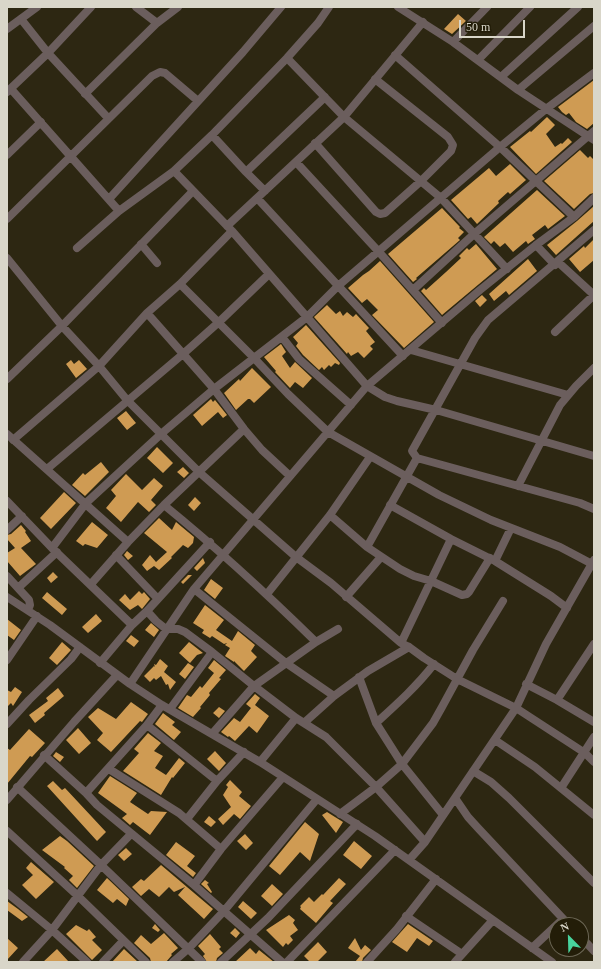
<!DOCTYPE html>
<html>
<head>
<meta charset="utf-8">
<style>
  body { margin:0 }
  #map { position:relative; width:601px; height:969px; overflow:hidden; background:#2d2712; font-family:"Times New Roman",serif }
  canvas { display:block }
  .frame { position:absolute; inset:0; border:8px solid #d9d6c9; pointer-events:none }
  .north { position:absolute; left:549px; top:917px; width:40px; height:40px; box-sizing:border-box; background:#231d08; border:1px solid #6c6755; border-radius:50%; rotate:337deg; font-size:11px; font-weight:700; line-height:16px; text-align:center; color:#d9d6c9 }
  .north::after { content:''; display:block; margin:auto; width:14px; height:18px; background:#48d49d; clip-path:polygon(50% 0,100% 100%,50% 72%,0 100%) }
  .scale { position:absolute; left:459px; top:20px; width:66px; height:18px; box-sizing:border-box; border:2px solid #d9d6c9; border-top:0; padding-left:5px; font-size:12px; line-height:14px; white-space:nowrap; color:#d9d6c9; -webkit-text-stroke:3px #231d08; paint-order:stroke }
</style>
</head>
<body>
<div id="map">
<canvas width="601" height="969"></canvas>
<div class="frame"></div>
<div class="north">N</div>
<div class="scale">50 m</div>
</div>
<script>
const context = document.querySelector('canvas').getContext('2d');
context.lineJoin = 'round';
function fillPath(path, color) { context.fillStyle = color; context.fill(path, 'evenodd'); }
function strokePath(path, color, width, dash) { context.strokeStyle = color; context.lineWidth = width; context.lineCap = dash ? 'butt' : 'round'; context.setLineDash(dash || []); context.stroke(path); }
fillPath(new Path2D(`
  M458 14 466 21 452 34 444 29Z
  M594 80V123L587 129 576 122 569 113 566 115 562 112 558 107Z
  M547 117 555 125 546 134 555 147 561 143 562 144 568 138 572 142 536 174 510 147 530 131 531 132Z
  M580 150 588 158 590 156 594 160V193L590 194 574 209 544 181Z
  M510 164 526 180 510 194 508 192 498 201 499 203 477 224 471 217 468 219 451 200 489 168 496 176Z
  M537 190 565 216 548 229 545 225 532 235 535 239 528 244 526 241 513 252 505 243 500 247 494 241 491 244 484 237Z
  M594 206V221L556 255 547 245 577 221Z
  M442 208 460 227 459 228 464 232 458 238 460 240 416 278 417 279 413 282 388 254Z
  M594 239V260L580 272 569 259 584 246 585 248Z
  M476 244 497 269 442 315 421 291 424 288 426 290 446 272 461 258 459 256 467 248 469 250Z
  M528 259 537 271 509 295 506 291 494 301 489 294Z
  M380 261 434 322 404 348 372 315 378 310 367 299 362 303 348 288 363 275 369 271Z
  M482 295 487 300 480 307 475 301Z
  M327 305 336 314 340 311 343 316 347 312 353 317 356 314 369 328 366 331 375 342 370 346 373 349 364 358 358 352 351 356 348 352 347 354 314 317Z
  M306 325 340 363 339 365 335 363 331 367 329 365 324 370 322 367 319 370 303 355 296 346 298 343 293 337Z
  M281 344 286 352 282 356 290 368 295 362 312 378 303 388 295 382 290 388 275 372 276 371 264 357Z
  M71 360 74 364 79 360 87 369 76 378 66 364Z
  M252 368 271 387 254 403 250 399H248L236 410 224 393 239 379 240 381Z
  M211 399 213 402 215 400 227 415 223 418 218 412 202 426 193 415Z
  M126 411 136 423 127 430 117 418Z
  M157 447 173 463 163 473 147 458Z
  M101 462 109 472 85 496 72 485 83 473 85 475Z
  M183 467 189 473 184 478 177 472Z
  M126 474 142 490 154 478 163 486 151 500 156 505 149 512 138 502 121 522 106 508 116 496 111 490Z
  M64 492 76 503 51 529 40 518Z
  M195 497 201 503 194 511 188 505Z
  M159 518 172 530 176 522 194 537 193 543 188 548 183 545 171 557 172 558 159 570 154 566 147 571 142 565 150 555 156 562 167 552 144 533Z
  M92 522 108 535 97 548 85 544 83 546 76 541Z
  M21 525 26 531 25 532 31 541 21 548 36 564 20 576 7 561V553L15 548 7 539V535L11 534Z
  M127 551 133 556 128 560 124 555Z
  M203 558 205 563 197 571 194 568Z
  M53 572 58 577 51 583 47 578Z
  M188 575H192L183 584 181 582Z
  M211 579 223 588 215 599 204 590Z
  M139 591 142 594 144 592 150 599 142 609 138 605 130 610 119 600 125 594 130 600Z
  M47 592 67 609 62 615 42 598Z
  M205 605 224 620 216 630 232 641 238 631 255 645 251 651 257 657 244 671 234 661V662L225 656 230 648 225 645 227 643 224 644 212 636 210 638 202 633 204 630 193 623Z
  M96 614 102 621 88 633 82 627Z
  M7 619 21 630 14 640 7 635Z
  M151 623 159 630 154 637 145 630Z
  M131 635 139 641 134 647 126 641Z
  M62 642 71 650 57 665 49 658Z
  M189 642 203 653 197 655 190 663 179 653Z
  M160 659 168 666 164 672 176 682 170 690 168 684 166 685 161 676 156 680 154 678 150 682 144 676 154 666 155 667 154 664 156 665Z
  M214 660 226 670 219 678 221 679 209 693 210 695 200 707 201 708 193 717 178 708 187 695 191 697 200 686 202 688 214 673 208 668Z
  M188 663 194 667 185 679 179 674Z
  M15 687 22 692 13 706 11 703 7 707V690L11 692Z
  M58 688 64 696 44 713 45 715 35 723 29 715 48 701 46 698Z
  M255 694 260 698 255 705 269 716 257 733 249 726 235 741 229 736 228 737 221 732 234 718 240 722 251 708 246 704Z
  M131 702 148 714 142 722 140 721 111 752 97 740 103 733 88 717 98 708 116 719Z
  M219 707 225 711 219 718 213 713Z
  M163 713 175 722 172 725 181 732 174 740 155 724Z
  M78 728 91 743 79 754 66 740Z
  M29 729 45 743 32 757 30 756 7 784V748L10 750Z
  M148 733 161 743 154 751 163 756 155 768 166 775 179 758 185 763 173 778 172 777 161 795 123 771 139 753 134 749Z
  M215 751 226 763 219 771 207 759Z
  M56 752 64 757 60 762 53 756Z
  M110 776 137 793 130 802 148 814 151 811 167 812 150 835 133 822 130 825 122 818 127 814 98 793Z
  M230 780 242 792 239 796 251 806 240 819 234 814 223 825 218 819 231 807 223 795 228 787 226 785Z
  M53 781 62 790 65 788 106 832 97 841 47 786Z
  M327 812 343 822 336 833 322 815Z
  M209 816 216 822 211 827 204 822Z
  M305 822 319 834 310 861 300 852 280 875 269 866Z
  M245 834 253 843 246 850 237 841Z
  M60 836 67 841 94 866 77 888 69 880 73 876 64 868 65 867 42 850Z
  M354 841 372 856 361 869 343 855Z
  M176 842 195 856 187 866 196 873 193 877 166 855Z
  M126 848 132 854 124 861 118 855Z
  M31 862 54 882 36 899 22 885 33 875 26 868Z
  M161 865 213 909 204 919 178 895 185 887 174 892 169 887 159 897 149 889 141 896 132 887 141 879 144 881Z
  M107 878 129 899 126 906 117 899 113 903 97 890Z
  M339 878 346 884 330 901 333 903 316 923 300 909 301 907 300 906 309 897 314 902 322 894 323 895Z
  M205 880 209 883 207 884 212 892 211 893 201 884Z
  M272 884 283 894 272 906 261 896Z
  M7 901 18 909 28 917 22 921 7 910Z
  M243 901 257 913 251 919 238 907Z
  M289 915 295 920 293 923 298 930 290 936 293 940 288 945 286 943 283 947 266 930Z
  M155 924 160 930 158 932 152 928Z
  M408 924 433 941 429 946 417 938 407 952 392 942Z
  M76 925 87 931 89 929 96 937 92 940 102 950 92 960 66 934Z
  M235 928 240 933 236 938 230 933Z
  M164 933 178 948 171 954 172 955 166 962H151L150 958 134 943 141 935 151 944Z
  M210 934 221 947 219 949 223 953 217 958 216 962H207L203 956 205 954 198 946Z
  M7 938 18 948 7 960Z
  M355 938 361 950 365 945 371 950 363 958 362 962H355L360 956 348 948Z
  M318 942 327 952 317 962H310L304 956Z
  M250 948 256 954 259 950 274 962H235Z
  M57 949 69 962H43Z
  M124 949 138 962H112Z`), '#cf9b53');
strokePath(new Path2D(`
  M136 7 157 23
  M398 7 453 42 518 90 594 140
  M21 19 48 53 108 118
  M7 29 37 7
  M453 42 487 7
  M395 55 500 147 574 217
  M287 58 344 117 441 198 507 269
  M478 60 530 7
  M501 77 578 7
  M11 89 119 211
  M518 90 594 26
  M7 92 48 53 91 7
  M85 94 157 23 178 7
  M212 135 246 172 265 191
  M315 143 376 212 380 214 385 213 421 181 451 151 453 145 448 137 375 79
  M7 155 41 122
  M296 162 379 252 442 323
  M174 171 232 231 367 386 385 397 397 401 436 410 594 456
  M246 172 325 97
  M257 198 403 356
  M109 199 243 52 281 7
  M7 219 152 76 160 72 165 73 198 101
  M227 226 344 117 423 22
  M141 244 157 263
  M536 245 555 265
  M77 248 119 211 174 171 212 135 287 58 318 23 329 7
  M7 258 62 326 99 366 127 400 199 472 296 557 331 583 401 643 409 647 424 658 457 679 516 708 585 753 594 762
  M558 262 594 295
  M180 284 254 358 288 394 328 432 439 495 491 520 560 547 594 565
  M413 290 474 234 594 131
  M147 313 214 389 244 429 262 450 290 476
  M555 332 594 295
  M282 337 299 359 351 405
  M411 350 568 395
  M7 379 62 326 193 191
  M7 434 128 542
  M13 440 99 366 147 313 180 284 232 231
  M417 458 580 503 594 509
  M47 469 183 354 219 322 269 274
  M518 486 560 405 576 386 594 368
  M7 501 52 548 132 625
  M164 505C217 548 267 594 316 642
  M390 505 451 539 495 561 551 596 567 608
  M330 515 367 547 400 569 414 576 431 581 462 595 467 594 469 592 490 558
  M7 530 22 516
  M367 547 417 458 412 451 475 338 488 320 594 230
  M52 548 86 503 161 434 214 389 307 317 338 286 500 147 546 109 594 73
  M116 555 158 599
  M495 561 511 528
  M7 576 29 600 30 605 28 610
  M91 584 128 542 164 505 244 429
  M18 588 57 552
  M194 589 286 663 334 696
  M267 594 330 515 370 457
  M7 597 50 625 130 684 162 705 260 762 375 836 552 962
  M346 597 381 557
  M147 611 156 621 166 629H178L185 632 212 652 254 686 296 718 326 737 376 787 425 842
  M401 643 451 539
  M7 660 37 616
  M100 663 132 625 147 611 210 542
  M359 677 376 723 402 764 443 815
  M130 684 194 589 367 386 480 290 536 245 574 217 594 198
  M526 684 557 700 594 722
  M557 700 594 644
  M170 709 212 652
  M305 722 334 696 368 671 409 647
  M376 723C397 704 417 686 434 664
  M7 724 29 700 71 659 80 647
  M147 725 217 781
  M212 734 254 686 316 642 338 629
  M495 740 535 767 594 815
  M44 755 86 793 97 805 194 885 282 962
  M260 762 296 718
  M109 769 179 813 221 849
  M473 771 491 782 509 798 594 883
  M17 787 101 865 202 962
  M561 788 594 737
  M86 793 147 725 162 705
  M455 798 468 817 478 828 569 925
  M7 800 74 722 117 675
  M340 814 376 787 402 764 433 723 442 707 473 650 503 601
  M187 819 217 781 244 752
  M7 831 78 896 146 962
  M409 860 425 842 516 708 546 644 594 560
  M194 885 221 849 283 777
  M7 893 52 930 87 962
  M406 916 462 954
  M581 937 594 951
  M532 948 563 919
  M23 962 52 930 101 865 131 834
  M103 962 123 941
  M173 962 189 948 224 911 317 799
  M221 962 268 918 357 824
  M287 962 395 850
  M367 962 397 929 436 879
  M455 962 493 920`), '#6b5e5d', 8);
</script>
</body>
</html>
